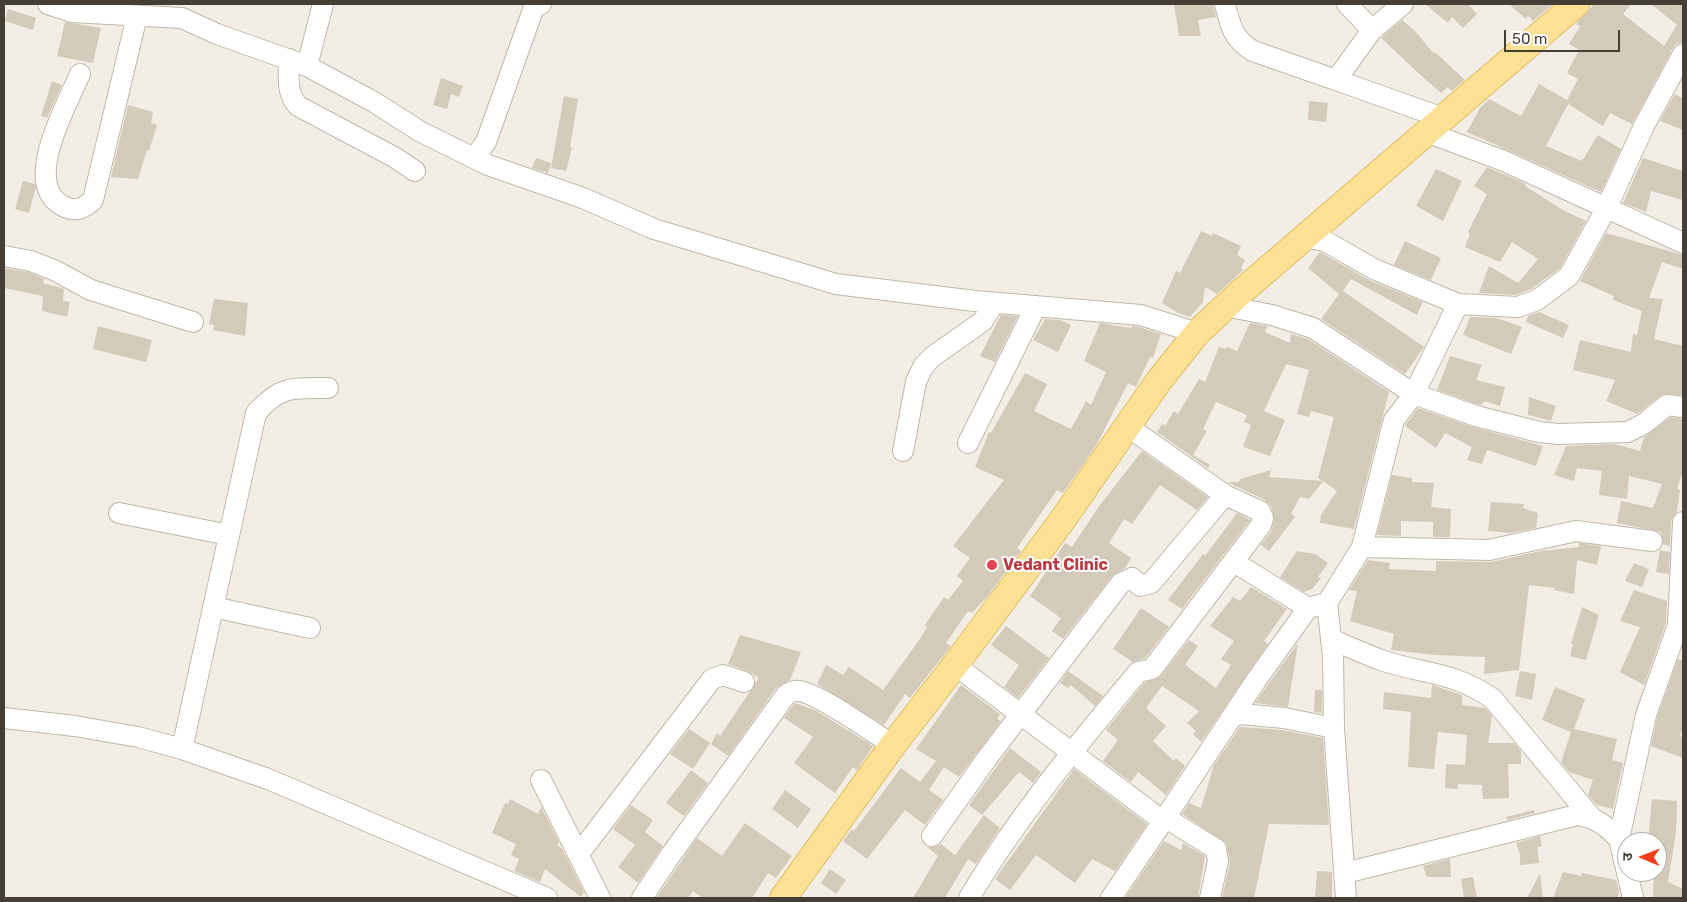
<!DOCTYPE html>
<html>
<head>
<meta charset="utf-8">
<style>
  body { margin:0 }
  #map { position:relative; width:1687px; height:902px; overflow:hidden; background:#f2eee5; font-family:Rubik,"Noto Sans Devanagari",sans-serif }
  canvas { display:block }
  .frame { position:absolute; inset:0; border:5px solid #443e34; pointer-events:none }
  .north { position:absolute; left:1617px; top:832px; width:50px; height:50px; box-sizing:border-box; background:#fff; border:1px solid #b4b2ae; border-radius:50%; rotate:271deg; font-size:14px; font-weight:700; line-height:20px; text-align:center; color:#443e34 }
  .north::after { content:''; display:block; margin:auto; width:18px; height:22px; background:#f53f18; clip-path:polygon(50% 0,100% 100%,50% 72%,0 100%) }
  .scale { position:absolute; left:1504px; top:30px; width:116px; height:22px; box-sizing:border-box; border:2px solid #443e34; border-top:0; padding-left:6px; font-size:15px; line-height:18px; white-space:nowrap; color:#443e34; -webkit-text-stroke:4px #fff; paint-order:stroke }
</style>
</head>
<body>
<div id="map">
<canvas width="1687" height="902"></canvas>
<div class="frame"></div>
<div class="north">उ</div>
<div class="scale">50 m</div>
</div>
<script>
const context = document.querySelector('canvas').getContext('2d');
context.lineJoin = 'round';
function fillPath(path, color) { context.fillStyle = color; context.fill(path, 'evenodd'); }
function strokePath(path, color, width, dash) { context.strokeStyle = color; context.lineWidth = width; context.lineCap = dash ? 'butt' : 'round'; context.setLineDash(dash || []); context.stroke(path); }
function write(font, color, halo, rows, align = 'center') {
  context.font = font + ' Rubik,sans-serif'; context.lineWidth = 4; context.setLineDash([]); context.textBaseline = 'middle'; context.strokeStyle = halo; context.fillStyle = color; for (const [text, x, y, turn = 0] of rows) {
    context.save(); context.translate(x, y); context.rotate((+turn || 0) * Math.PI / 180); context.textAlign = isNaN(turn) ? turn : align; if (halo) context.strokeText(text, 0, 0); context.fillText(text, 0, 0); context.restore();
  }
}
fillPath(new Path2D(`
  M1174 4H1213L1216 17 1198 20 1201 36H1179Z
  M1425 4H1468L1477 14 1463 28 1452 17 1448 23Z
  M1509 4H1553L1533 21 1528 16 1526 19Z
  M1594 4H1631L1623 14 1664 46 1677 25 1651 4H1683V42L1676 44 1671 51 1669 50 1671 52 1632 124 1610 113 1603 126 1568 104 1546 146 1582 161 1598 135 1621 149 1601 192 1467 132 1480 108 1489 99 1521 116 1539 84 1567 100 1578 79 1567 73 1579 50 1569 44 1580 26 1576 24Z
  M8 9 36 18 33 30 5 21Z
  M1402 20 1416 32 1434 54 1435 52 1465 80 1452 91 1447 87 1441 93 1415 70 1381 38Z
  M65 22 101 28 93 63 57 56Z
  M441 78 463 86 459 97 451 94 447 109 433 105Z
  M52 81 62 85 47 118 41 116Z
  M1675 94 1683 99V130L1660 121Z
  M564 96 578 99 570 147 572 148 566 171 551 168Z
  M1309 101 1328 103 1326 122 1308 120Z
  M128 105 153 112 151 123 157 125 149 151 147 150 138 179 111 177Z
  M536 158 551 163 548 173 532 168Z
  M1643 158 1683 171V200L1651 191 1646 212 1623 203Z
  M1487 167 1526 184 1525 186 1563 210 1586 221 1560 268 1531 289 1516 295 1479 293 1489 266 1518 283 1538 259 1512 242 1500 262 1465 247 1470 234 1468 232 1487 194 1474 186Z
  M1436 169 1462 181 1443 221 1416 206Z
  M23 181 35 184 36 187 29 213 15 209Z
  M1201 231 1212 236 1213 233 1241 246 1237 255 1245 260 1241 268 1243 270 1217 294 1205 287 1203 302 1190 317 1178 313 1162 303 1176 271 1180 273Z
  M1606 233 1683 255V269L1662 262 1649 298 1663 299 1654 339 1683 346V395L1663 394 1637 414 1606 401 1615 380 1573 370 1580 340 1631 352 1633 334 1637 335 1642 311 1613 300 1614 296 1580 281Z
  M1405 241 1441 258 1431 280 1394 265Z
  M1320 252 1369 280 1423 302 1417 315 1351 279 1343 291 1424 347 1405 374 1321 319 1339 294 1308 268Z
  M4 268 28 272 44 279 43 283 64 289 63 301 70 302 67 317 42 311 43 296 4 288Z
  M214 299 248 303 245 336 213 330 214 325 209 324Z
  M1539 312 1569 325 1563 338 1526 322 1528 316Z
  M1001 315 1018 316 995 362 980 356Z
  M1470 317 1497 318 1522 327 1511 354 1463 335Z
  M1045 319 1060 320 1071 325 1058 352 1033 340Z
  M1100 323 1131 328 1132 326 1139 327 1161 334 1153 358 1150 357 1136 387 1128 383 1097 444 1063 493 1057 490 1017 548 1021 551 987 597 972 613 968 611 946 643 951 646 928 675 910 698 905 694 884 725 817 684 826 665 843 675 849 667 883 690 920 639 927 627 925 625 944 597 948 600 963 581 957 576 970 558 953 546 1004 480 975 467 989 432 991 433 1025 373 1047 384 1034 411 1071 429 1086 401 1091 405 1106 372 1084 361Z
  M1250 323 1268 326 1265 332 1290 343 1291 334 1308 339 1389 392 1354 529 1320 523 1321 515 1337 491 1323 481 1309 499 1300 497 1291 514 1295 517 1269 551 1261 545 1271 532 1274 521 1271 506 1265 500 1227 482H1239L1240 479 1271 470 1269 477 1323 481 1318 478 1334 417 1311 411 1309 417 1297 414 1309 370 1286 364 1264 411 1285 420 1270 456 1243 447 1251 425 1244 422 1247 415 1216 402 1203 429 1207 431 1193 455 1210 465 1208 468 1157 432 1162 424 1165 426 1174 411 1178 414 1199 379 1205 382 1219 347 1225 349 1227 347 1237 351Z
  M98 326 152 340 146 362 93 349Z
  M1450 356 1482 365 1476 380 1505 387 1500 406 1484 401 1482 405H1479L1437 390Z
  M1529 397 1556 406 1551 421 1528 415Z
  M1418 408 1473 427 1543 446 1536 466 1487 450 1482 464 1467 460 1472 447 1445 433 1436 448 1405 426Z
  M1671 417 1683 419V471L1677 489 1680 490 1677 512 1671 521 1670 546 1663 544 1661 532 1617 523 1621 501 1653 508 1662 484 1629 476 1627 499 1599 495 1602 471 1577 468 1574 481 1554 475 1566 446 1615 444 1640 451 1644 437Z
  M1142 451 1208 497 1197 510 1160 485 1132 524 1124 519 1109 543 1131 558 1125 568 1112 576 1063 639 1052 631 1061 618 1030 596 1065 543 1072 547 1100 505Z
  M1392 475 1412 478V482L1434 483 1431 507 1451 509 1450 537H1433V522L1401 521V536L1377 535Z
  M1491 502 1524 504 1523 508 1538 513 1536 528 1510 533 1488 531Z
  M1237 513 1250 520 1182 609 1168 600 1203 554 1205 556Z
  M1579 543 1601 546 1597 565 1577 560 1574 594 1554 590 1555 588 1529 585 1519 670 1484 674 1485 657 1436 655 1391 650 1394 634 1350 621 1357 591 1349 590 1368 560 1390 563 1389 569 1436 571V561L1491 562 1541 551 1579 547Z
  M1660 550 1670 552 1669 574 1656 572Z
  M1297 551 1315 554 1328 563 1318 577 1321 578 1312 589 1304 592 1280 577Z
  M1634 563 1649 569 1642 587 1625 581Z
  M1251 587 1287 609 1264 641 1268 644 1201 742 1193 734 1196 731 1187 723 1199 711 1162 686 1146 708 1166 726 1153 741 1174 761 1176 758 1185 766 1166 795 1138 772 1131 782 1103 761 1118 740 1106 730 1144 683 1161 676 1189 640 1198 646 1185 665 1216 688 1231 665 1221 659 1234 641 1210 626 1233 597 1240 601Z
  M1634 590 1667 601 1666 623 1644 685 1620 672 1640 627 1620 621Z
  M1582 607 1599 615 1586 660 1570 656 1573 644H1571Z
  M1141 608 1169 627 1145 658 1133 662 1113 649Z
  M1006 626 1049 658 1018 698 1004 687 1019 665 991 645Z
  M740 635 801 652 790 680 776 688 728 756 711 744 717 733 720 736 759 678 748 671 728 664Z
  M1298 643 1288 707 1255 703 1267 686Z
  M1678 659 1683 661V727L1680 736 1683 738V758L1651 746 1657 718Z
  M1068 671 1103 696 1095 706 1071 685 1068 688 1060 683Z
  M1520 671 1536 674 1532 700 1515 696Z
  M961 685 1000 714 997 719 1001 721 959 777 944 767 929 790 943 800 925 825 905 810 867 859 843 841 852 829 854 831 901 768 920 782 936 761 916 749Z
  M1432 685 1462 695V705L1485 708 1492 716 1488 743H1514L1521 751V764H1508L1509 798 1483 799 1482 785 1458 784V789L1445 788 1446 764 1465 765 1467 735 1438 732 1434 769 1408 767 1411 712 1383 709 1384 692 1431 698Z
  M1555 687 1585 699 1574 729 1617 739 1612 760 1623 763 1613 809 1597 805 1588 795 1593 780 1569 772 1561 762 1571 732 1542 720Z
  M1315 690H1322V713L1314 712Z
  M795 703 815 710 873 746 857 770 853 767 835 793 794 763 813 737 784 718Z
  M1240 727 1282 730 1323 738 1329 825 1269 824 1254 898H1222L1230 863 1226 843 1182 814 1189 803 1201 808 1214 765Z
  M689 729 710 743 693 769 670 754Z
  M1010 748 1041 772 1033 783 1019 772 982 815 969 805Z
  M1074 769 1147 824 1115 871 1092 859 1075 883 1036 855 1010 890 995 879Z
  M691 770 708 783 684 816 666 803Z
  M785 790 811 809 798 828 772 809Z
  M510 799 538 814 541 807 559 842 557 845 562 849 584 892 581 897 545 869 540 882 514 871 519 859 511 855 516 844 492 833 505 803 508 804Z
  M1652 799 1677 801 1676 833 1668 882 1683 889V898H1653L1654 872H1657V842H1648Z
  M631 805 653 820 645 832 663 846 638 883 618 867 635 845 613 829Z
  M1534 810 1535 813 1508 820 1506 817Z
  M984 815 1000 828 976 864 968 859 945 898H913L938 856 927 847H936L941 844 955 855Z
  M745 823 792 856 776 878 768 873 752 898H703L693 891 688 898 657 897 697 838 722 856Z
  M1540 836 1542 846 1537 847 1539 863 1520 865V854L1516 843Z
  M1164 841 1181 850 1183 843 1205 856 1198 898H1125Z
  M1450 859 1451 877H1427L1423 866Z
  M830 869 846 880 836 894 821 883Z
  M1317 871 1332 872V898H1315Z
  M1563 872 1581 876 1582 873 1616 880 1619 891 1618 898H1553Z
  M1540 873 1543 898H1527Z
  M1473 877 1477 898H1464L1461 879Z`), '#d3caba');
const minor = new Path2D(`
  M48 4 72 12 182 18 217 34 307 66 374 102 421 132 488 165 583 198 654 229 836 284 975 301 1141 315 1197 333
  M1225 4C1230 25 1233 39 1253 51L1336 80
  M1347 4 1372 30
  M1403 4 1372 30 1336 80 1443 118
  M289 59C289 76 286 93 298 106L394 157 415 171
  M307 66 323 4
  M80 74C67 105 21 184 63 206 76 213 84 208 93 200L137 16
  M1426 132 1504 161 1683 243
  M474 158 486 142 534 7 541 4
  M1304 237 1325 241 1374 269 1458 304
  M4 256 31 261 54 270 91 290 193 322
  M1224 306 1272 315 1313 328 1414 394 1476 416 1539 432 1558 434 1628 432 1645 423 1667 405 1683 407
  M968 443 1036 306
  M903 451 916 382 923 367 932 357 983 321 994 303
  M119 513 229 535
  M1362 547 1489 550 1576 531 1652 541
  M1234 562 1308 608
  M213 607 310 628
  M1331 639C1347 646 1364 654 1381 660 1425 675 1453 671 1493 699L1591 817
  M955 665 1163 821 1111 898
  M1234 716 1240 714 1284 718 1334 728
  M4 718 75 726 138 737 182 749 268 779 547 898
  M182 749 256 413C281 385 293 388 328 388
  M541 780 600 898
  M1166 818 1216 849 1218 861 1210 898
  M1163 821 1257 679 1308 608 1327 603
  M932 836 988 757 1121 583 1132 578 1140 586 1151 583 1225 495
  M578 855 712 679 723 675 744 682
  M1345 873 1577 815C1596 817 1606 826 1619 839
  M642 898 670 856 786 695C790 692 795 690 800 691 821 695 872 732 893 745
  M969 898C1017 817 1078 744 1138 672L1152 669 1261 525 1263 518 1260 511 1225 495 1127 426
  M1346 898 1334 728 1333 657 1327 603 1362 547 1394 420 1414 394 1458 304 1518 307 1537 300 1569 276 1606 209 1645 124 1683 54
  M1633 898 1619 839 1646 715 1678 625 1683 522`);
const major = new Path2D(`
  M783 898 893 745 955 665 1061 522 1158 382 1197 333 1241 292 1576 4`);
strokePath(minor, '#c0b9aa', 22);
strokePath(major, '#e1be64', 28);
strokePath(minor, '#fff', 20);
strokePath(major, '#fce194', 26);
for (const [x, y, r, color] of [
  [992,565,6,"#e0444e"]
]) { const dot = new Path2D(); dot.arc(x, y, r, 0, 2 * Math.PI); context.fillStyle = color; context.fill(dot); strokePath(dot, '#fff', 2); }
write('bold 16px', '#be3a42', '#fff', [
  ["Vedant Clinic",1003,565]
], 'left');
</script>
</body>
</html>
